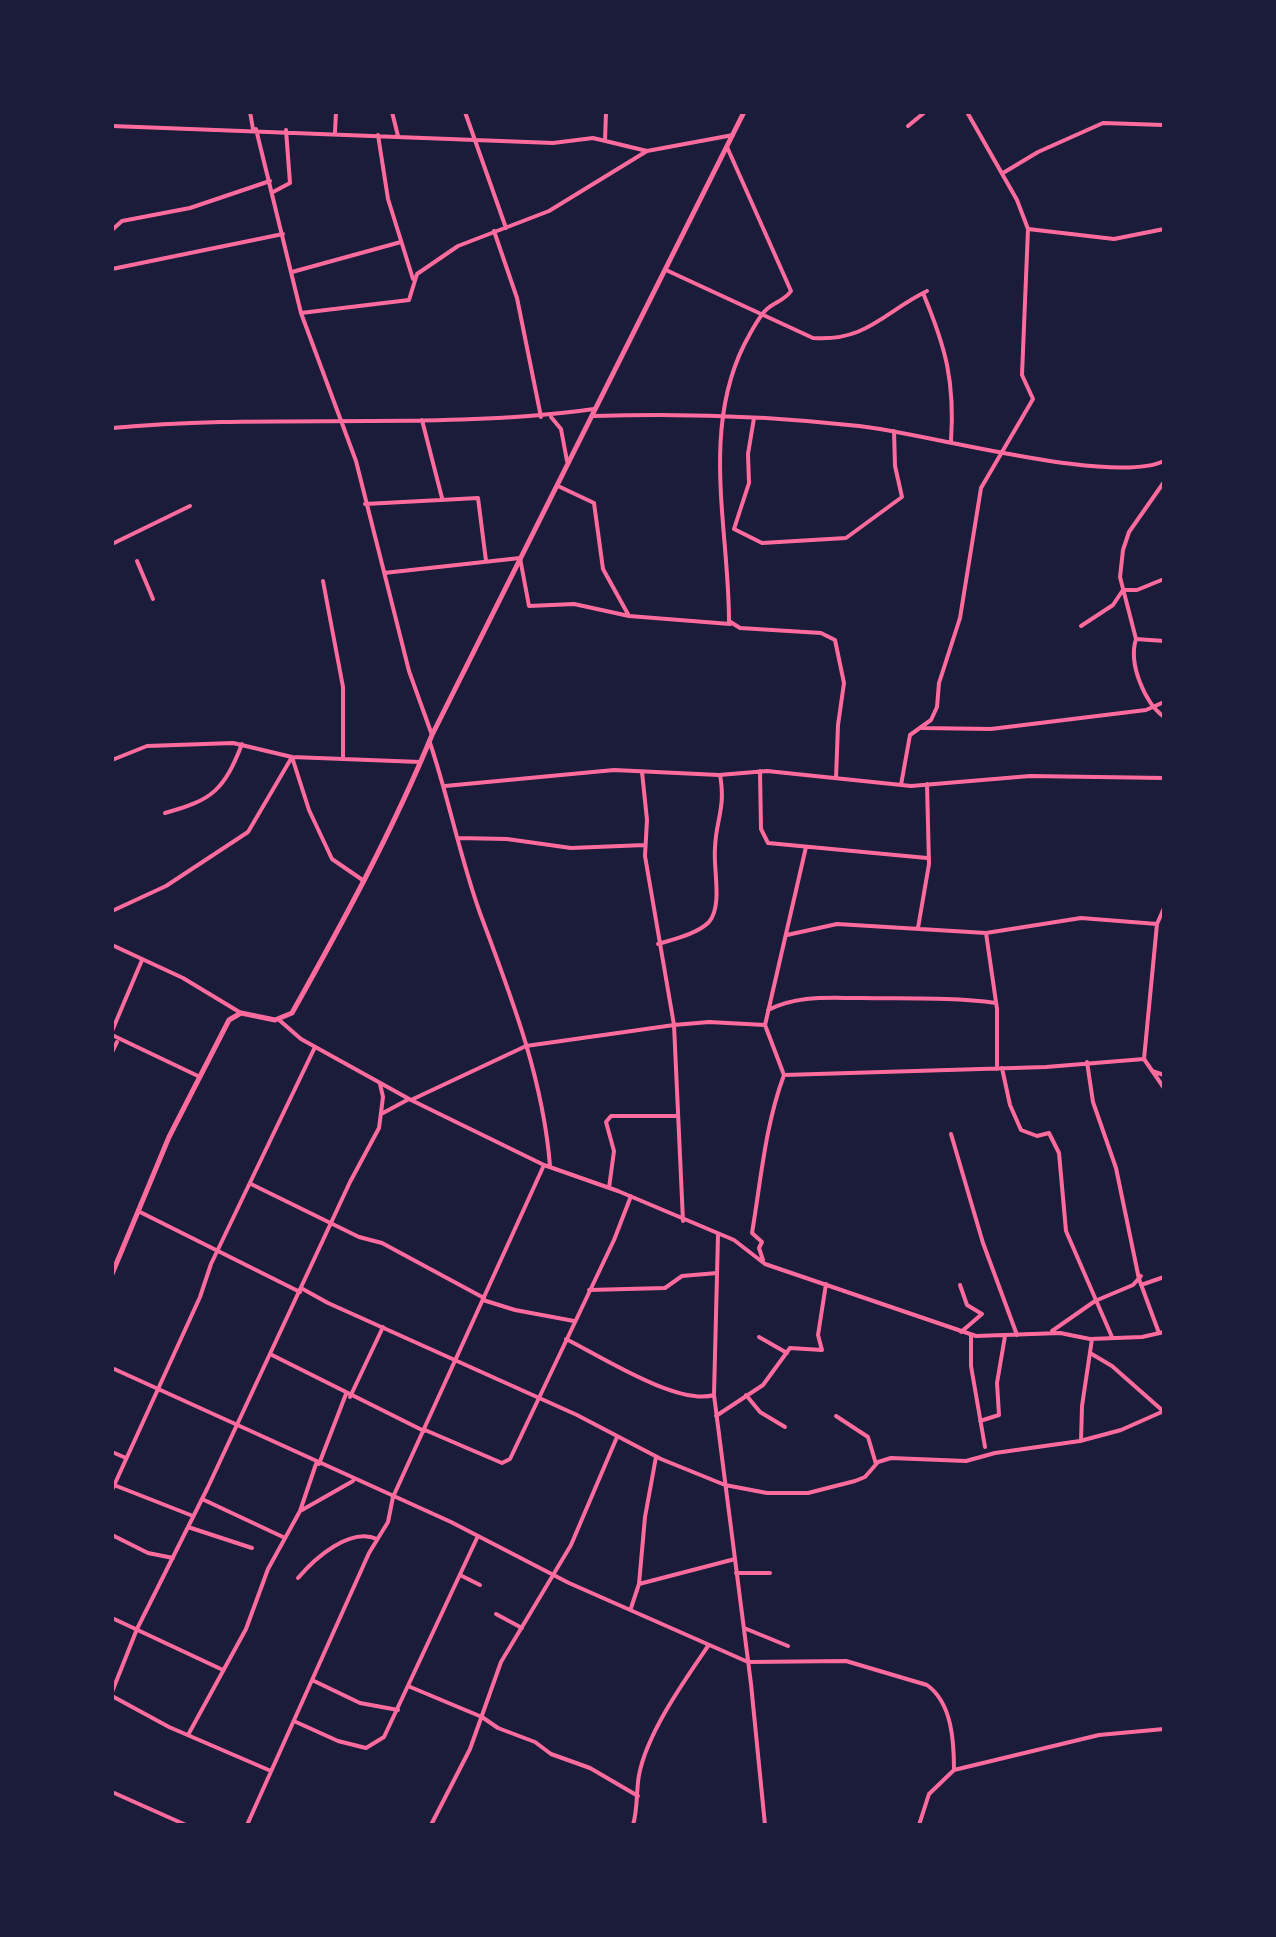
<!DOCTYPE html>
<html>
<head>
<meta charset="utf-8">
<style>
  body { margin:0 }
  #map { position:relative; width:1276px; height:1937px; overflow:hidden; background:#1b1b3a; font-family:"Asap Condensed",sans-serif }
  canvas { display:block }
  .frame { position:absolute; inset:0; border:114px solid #1b1b3a; pointer-events:none }
</style>
</head>
<body>
<div id="map">
<canvas width="1276" height="1937"></canvas>
<div class="frame"></div>
</div>
<script>
const context = document.querySelector('canvas').getContext('2d');
context.lineJoin = 'round';
function strokePath(path, color, width, dash) { context.strokeStyle = color; context.lineWidth = width; context.lineCap = dash ? 'butt' : 'round'; context.setLineDash(dash || []); context.stroke(path); }
strokePath(new Path2D(`
  M250 112 253 129
  M392 112 398 136
  M465 112 506 228
  M967 112 1017 200 1028 229 1114 239 1164 229
  M112 126 553 143 593 138 647 151 733 135
  M908 126 925 112
  M256 129 301 313 356 461 409 671 432 735
  M335 132 336 112
  M378 135 388 199 413 279
  M605 141 606 112
  M727 147 791 291C785 300 775 302 767 309 758 317 750 334 744 345 701 432 729 530 729 621L740 628 821 633 835 640 844 683 838 725 836 778
  M1003 173 1038 152 1103 123 1164 125
  M273 192 290 183 286 130
  M112 230 122 221 190 208 270 181
  M494 231 517 298 541 417
  M112 269 283 234
  M666 270 813 338C866 342 884 312 927 291
  M292 272 401 242
  M923 293C946 348 955 382 951 441
  M301 313 409 300 417 274 458 246 549 211 647 151
  M593 416C682 413 771 416 859 426 925 433 1112 486 1164 461
  M551 417 561 429 567 461
  M754 418 748 454 749 483 734 529 762 543 846 538 902 497 895 466 894 431
  M422 420 442 498
  M112 428C272 413 434 431 594 409
  M1164 482 1129 532 1123 550 1120 577 1136 639 1164 641
  M558 486 594 503 603 569 629 616 730 624
  M365 504 478 498 486 561
  M112 544 190 506
  M137 561 153 599
  M384 573 520 558 529 606 574 604 629 616
  M323 581 343 687V759
  M1081 626 1113 605 1123 590H1137L1164 579
  M1136 639C1128 664 1145 703 1164 717
  M922 728 991 729 1146 710 1164 702
  M430 743C449 799 460 858 480 913 511 996 543 1078 550 1166
  M292 757 309 810 332 859 364 881
  M112 760 147 746 233 743 292 757 420 762
  M760 771 761 829 768 843 927 858
  M642 772 647 820 645 856 674 1025 683 1221
  M901 785 910 735 931 720 937 707 939 683 960 618 981 488 1033 399 1022 375 1028 229
  M445 786 614 770 719 775 767 771 911 786 1030 776 1164 778
  M165 813C213 800 224 790 242 744
  M458 838 507 839 571 848 645 845
  M806 847 765 1025 784 1075 1046 1067 1144 1059 1157 924 1164 908
  M112 911 166 886 248 832 292 757
  M918 928 929 864 927 784
  M986 933 997 1009V1069
  M787 935 837 924 986 933 1081 918 1157 924
  M658 944C674 939 697 934 709 922 723 905 713 869 715 848 716 819 726 808 720 775
  M112 945 183 978 241 1013
  M768 1010C798 995 827 998 859 998 906 999 950 997 996 1003
  M278 1019 301 1039 411 1100 544 1165 618 1191 734 1240 765 1264 976 1336 1060 1333 1090 1339 1142 1337 1164 1332
  M112 1031 142 960
  M112 1035 198 1076
  M112 1052 117 1042
  M1144 1059 1164 1088
  M1087 1062 1093 1102 1116 1168 1139 1279 1159 1333
  M1002 1068 1010 1105 1021 1130 1037 1136 1049 1133 1059 1153 1066 1231 1112 1337
  M1152 1071 1164 1075
  M411 1100 526 1046 674 1025 709 1022 765 1025
  M383 1113 409 1099
  M951 1134 983 1243 1017 1335
  M251 1184 359 1237 382 1243 484 1298
  M609 1188 614 1151 606 1122 611 1116H676
  M138 1211 300 1292
  M718 1235 714 1395 751 1684 765 1825
  M763 1260 759 1248 762 1242 752 1233C761 1180 765 1126 784 1075
  M960 1285 967 1305 982 1314 961 1332
  M1141 1285 1164 1277
  M301 1288 328 1303 577 1415 661 1459 725 1485 767 1493H808L855 1481 865 1477 878 1462 891 1458 966 1461 995 1453 1080 1441 1121 1430 1164 1411
  M589 1290 665 1288 682 1276 717 1273
  M483 1300 515 1310 574 1321
  M1052 1331 1095 1301 1133 1285 1141 1276
  M971 1335V1366L985 1447
  M759 1337 787 1353
  M566 1339C600 1356 678 1406 714 1395
  M1090 1353 1112 1366 1163 1411
  M270 1354 424 1431
  M112 1368 451 1522 569 1583 748 1662 846 1661 927 1685C952 1703 954 1741 954 1770
  M746 1395 760 1412 785 1427
  M350 1397 383 1327
  M716 1416 763 1385 790 1348 822 1350 818 1335 826 1284
  M836 1416 868 1437 876 1464
  M980 1421 999 1415 997 1383 1005 1336
  M425 1430 502 1463 510 1459 614 1240 631 1196
  M1081 1441 1082 1406 1092 1339
  M112 1452 126 1458
  M319 1464 346 1394
  M114 1485 193 1516
  M112 1490 200 1297 211 1264 315 1047
  M202 1499 283 1537
  M302 1510 353 1481
  M188 1527 252 1548
  M112 1535 148 1553 173 1558
  M736 1573H770
  M462 1576 480 1585
  M298 1578C315 1558 350 1527 377 1539
  M639 1584 735 1559
  M631 1608 639 1584 645 1517 656 1457
  M496 1614 522 1628
  M112 1618 223 1670
  M744 1628 788 1646
  M312 1680 360 1703 398 1710
  M408 1686 482 1717 498 1728 535 1742 551 1754 590 1768 638 1796
  M112 1692 137 1629 208 1487 350 1182 379 1128 383 1097 380 1084
  M112 1696 169 1727 271 1771
  M296 1722 338 1741 366 1748 384 1737 477 1538
  M188 1735 246 1629 268 1569 300 1511 316 1464
  M112 1792 186 1825
  M247 1825 369 1553 388 1522 393 1497 544 1165
  M431 1825 470 1749 501 1662 571 1545 617 1437
  M633 1825C638 1808 636 1792 639 1775 647 1733 684 1681 708 1646
  M919 1825 929 1794 954 1770 1099 1735 1164 1729`), '#ff6b9d', 4);
strokePath(new Path2D(`
  M112 1274 169 1137 229 1020 241 1013 275 1020 292 1013C343 922 392 832 432 735L744 112`), '#ff6b9d', 5);
</script>
</body>
</html>
